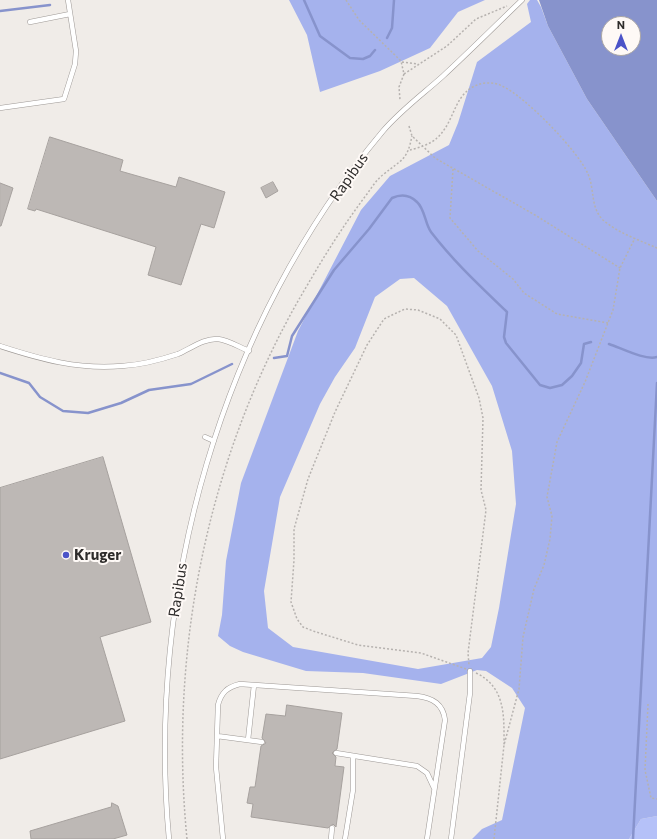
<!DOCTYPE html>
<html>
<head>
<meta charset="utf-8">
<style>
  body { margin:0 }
  #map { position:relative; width:657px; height:839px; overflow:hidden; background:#f0ece8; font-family:Commissioner,sans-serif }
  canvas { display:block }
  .north { position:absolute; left:601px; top:16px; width:40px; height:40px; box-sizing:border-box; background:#fef9f6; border:1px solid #aba7a5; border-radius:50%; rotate:0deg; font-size:11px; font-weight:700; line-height:16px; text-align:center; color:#2e2c2b }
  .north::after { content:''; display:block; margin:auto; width:14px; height:18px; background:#4b53c8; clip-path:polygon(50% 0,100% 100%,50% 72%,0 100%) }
</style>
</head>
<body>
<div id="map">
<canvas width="657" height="839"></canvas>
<div class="north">N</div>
</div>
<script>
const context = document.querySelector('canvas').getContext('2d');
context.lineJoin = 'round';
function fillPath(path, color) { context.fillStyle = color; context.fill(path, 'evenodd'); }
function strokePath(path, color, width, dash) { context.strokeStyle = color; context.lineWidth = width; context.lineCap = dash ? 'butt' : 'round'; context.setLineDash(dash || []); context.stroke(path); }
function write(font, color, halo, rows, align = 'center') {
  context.font = font + ' Commissioner,sans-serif'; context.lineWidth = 4; context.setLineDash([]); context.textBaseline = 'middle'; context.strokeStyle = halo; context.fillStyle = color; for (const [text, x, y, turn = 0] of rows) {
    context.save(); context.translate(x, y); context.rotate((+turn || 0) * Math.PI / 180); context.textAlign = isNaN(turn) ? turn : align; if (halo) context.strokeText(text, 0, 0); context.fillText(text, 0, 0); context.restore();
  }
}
fillPath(new Path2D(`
  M657 816V839H629L641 819Z`), '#b5c1f8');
fillPath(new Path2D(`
  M289 0H485L458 12 430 48 380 71 320 92 307 35Z
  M530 0H537L541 7 548 26 587 99 657 201V816L641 819 629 839H472L482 829 502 820 525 708 512 688 486 671 477 670 441 684 363 673 306 671 243 652 230 646 218 636 222 615 226 561 241 483 298 331 361 210 390 176 449 145 458 123 477 62 531 22 527 4ZM414 278 447 306 492 386 512 451 516 504 499 608 491 647 482 658 418 669 293 647 268 628 264 591 280 497 320 404 335 377 355 348 375 297 400 279Z`), '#a5b2ed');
fillPath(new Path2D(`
  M539 0H657V201L587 99 548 26ZM609 24H633V48H609Z`), '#8793cc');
strokePath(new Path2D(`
  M304 0 320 36 350 58 363 59 370 56 375 50
  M0 11 50 5
  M387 38 392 28 394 0
  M609 344C621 348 646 361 657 357
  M274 358 287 356 292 336 334 270 369 229 392 198C401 194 410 195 417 202 425 209 425 224 431 232 454 262 480 286 507 312L504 337 506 343 540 385 550 388 562 385 572 376 581 363 584 344 591 342
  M0 373 29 383 40 397 63 411 88 413 121 403 149 390 191 384 232 364
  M633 839 657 383`), '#8793cc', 2.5);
const building = new Path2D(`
  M50 137 123 160 120 171 176 187 179 177 225 192 214 228 201 224 181 285 148 275 156 247 36 209 35 211 28 209Z
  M273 182 278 191 266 198 261 188Z
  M0 183 13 188 1 226H0Z
  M103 457 151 622 100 637 125 721 0 759V488Z
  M287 705 342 713 337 749 332 753 336 757 335 766 344 767 336 827 333 824 328 828 251 817 253 804 247 803 250 787H255L261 746 266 743 262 738 266 714 285 716Z
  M112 803 118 806 127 835 113 839H31L30 831 111 807Z`);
fillPath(building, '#bdb8b5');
strokePath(building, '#a6a19e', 1);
const lane = new Path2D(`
  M30 22 70 14
  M0 108 64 99 75 64 76 51 68 0
  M0 346C40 359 79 370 122 366 141 365 160 360 178 354 190 349 204 338 218 339 228 340 239 347 249 351
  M205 437 214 441
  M217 736 262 742
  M248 740 254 685
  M336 753 417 766 427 773 434 788
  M169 839C146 590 221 324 383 131 401 110 423 94 443 76 470 51 496 25 522 0
  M223 839 216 767 218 705C221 693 227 687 240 684L417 696C433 698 443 704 445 720L427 839
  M331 839 332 828
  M345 839 353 790V756
  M451 839 470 693V671`);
strokePath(lane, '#9d9895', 5.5);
strokePath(new Path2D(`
  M346 0 359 20 401 61 404 74 399 87 400 100
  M402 62 418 64
  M404 74 447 46 476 19 507 6
  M409 126 412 136 435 158 535 215 620 268
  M410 150C418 148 431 144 437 138 457 120 453 88 485 83 491 83 497 83 502 86 525 96 579 152 588 174 595 190 590 207 603 220 618 233 639 240 657 248
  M453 169 450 218 478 251 513 279 524 293 557 314 608 323
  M466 669 421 653 358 645 313 631 303 627 297 619 291 602 294 560V529L308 479 335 412 367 345 384 319 392 315 405 309 418 310 440 319 456 335 479 398 483 418 481 490 486 510 468 653 469 665
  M476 673C506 687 504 717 504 745
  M648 704 645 770 651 798 657 799
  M187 839C168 647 209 449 308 284 326 253 345 223 367 194 372 187 377 179 384 174 402 159 407 161 412 136
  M494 839 504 745 519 689 523 637 534 589 544 565 550 539 552 516 547 497 557 442 585 382 613 310 620 268 635 238`), '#b6b2af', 1.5, [2, 2]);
strokePath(lane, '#fff', 4.5);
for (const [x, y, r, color] of [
  [66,555,4,"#4b53c8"]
]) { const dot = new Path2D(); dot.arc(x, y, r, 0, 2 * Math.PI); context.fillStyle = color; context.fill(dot); strokePath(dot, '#fef9f6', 1.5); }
write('15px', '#2e2c2b', '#fef9f6', [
  ["Rapibus",349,177,-55],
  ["Rapibus",178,590,-81]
]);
write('bold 15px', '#2e2c2b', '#fef9f6', [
  ["Kruger",74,555]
], 'left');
</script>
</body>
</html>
